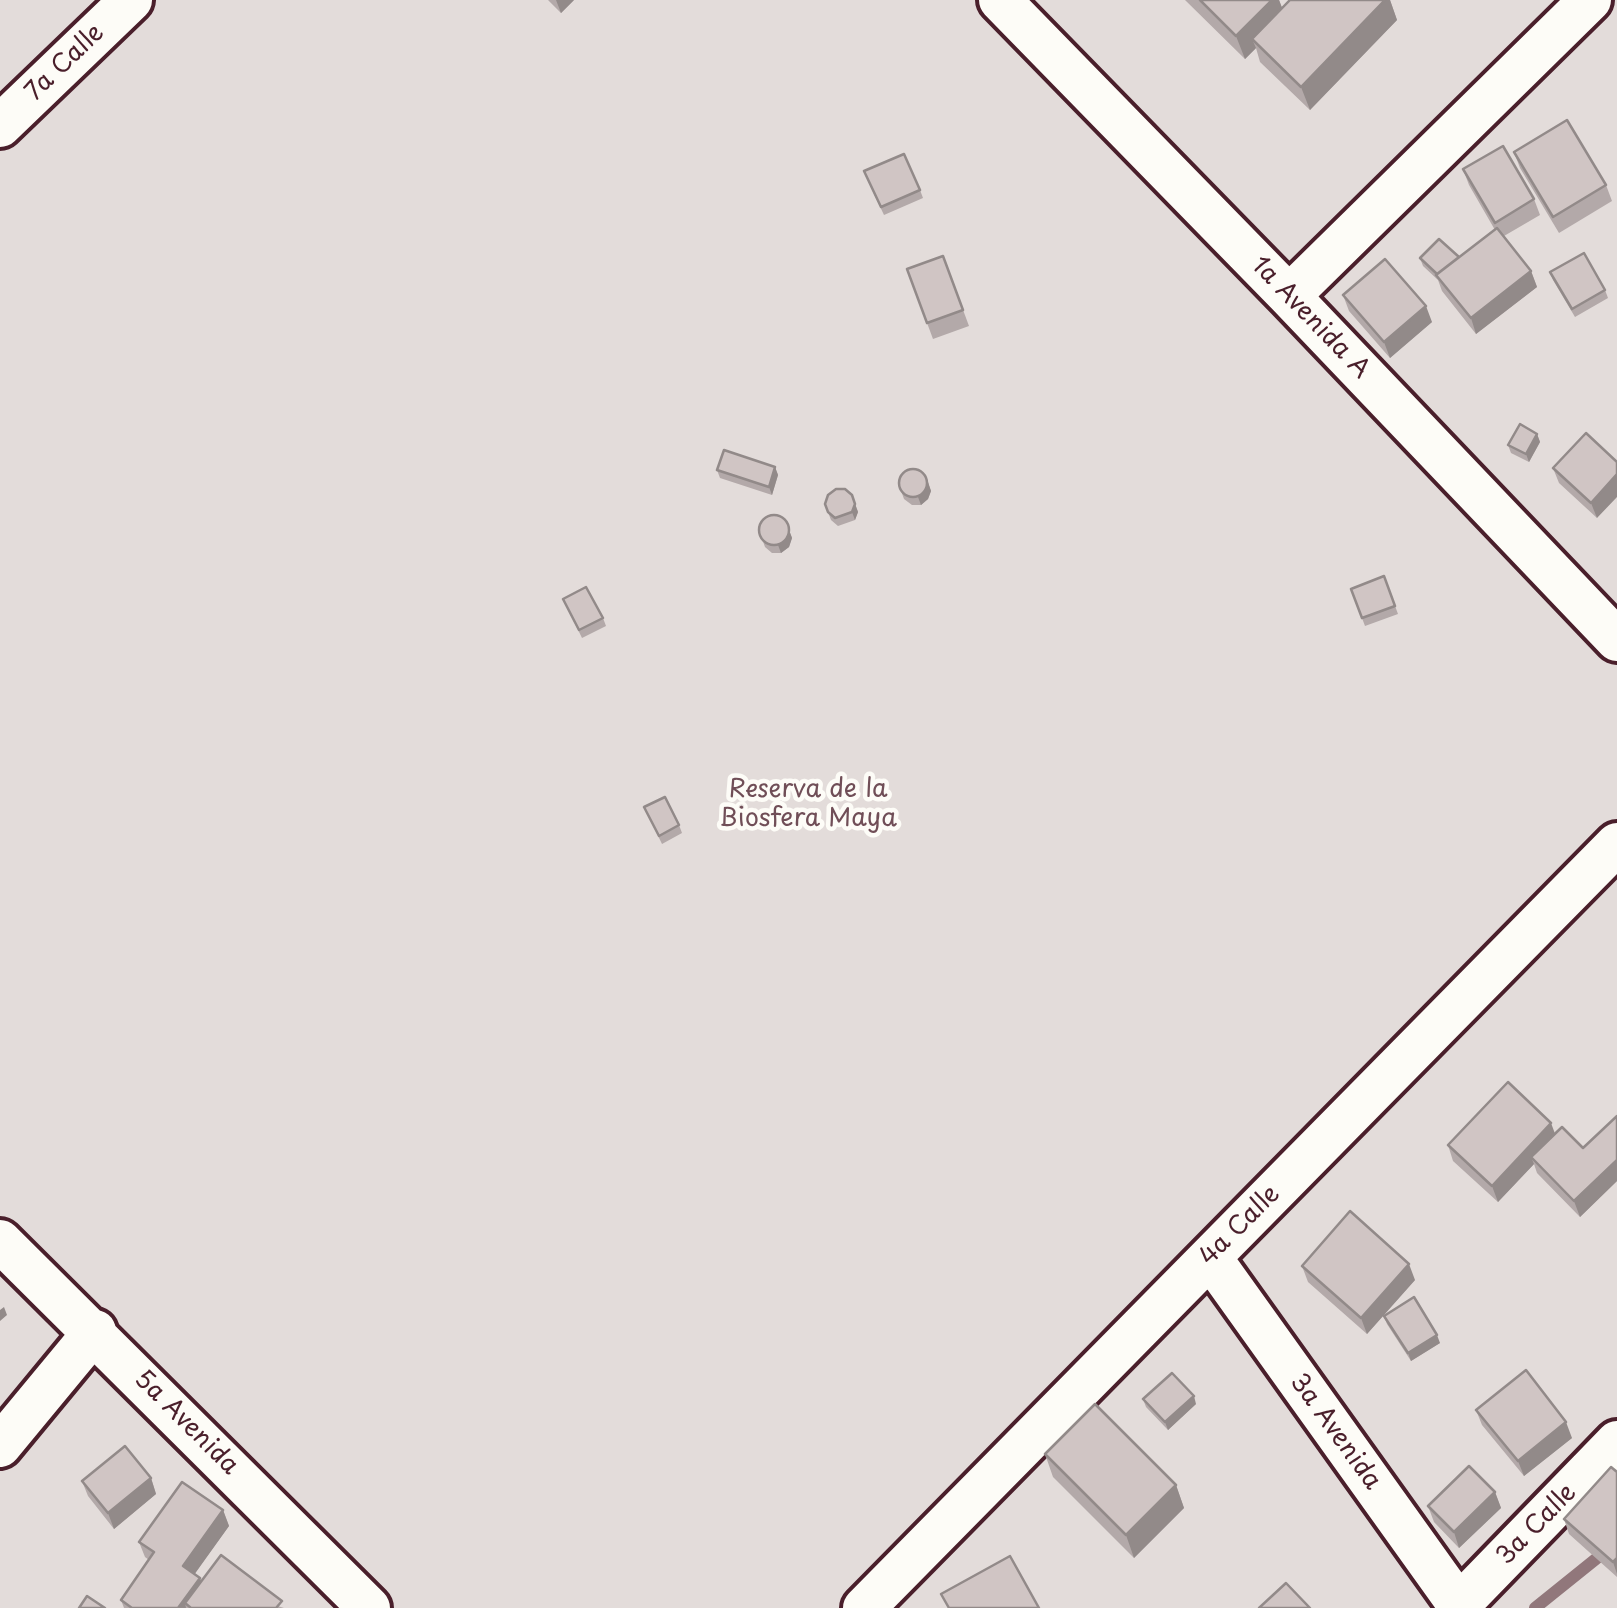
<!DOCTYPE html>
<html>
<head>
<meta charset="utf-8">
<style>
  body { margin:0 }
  canvas { display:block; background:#fdfcf7 }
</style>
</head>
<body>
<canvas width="1617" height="1608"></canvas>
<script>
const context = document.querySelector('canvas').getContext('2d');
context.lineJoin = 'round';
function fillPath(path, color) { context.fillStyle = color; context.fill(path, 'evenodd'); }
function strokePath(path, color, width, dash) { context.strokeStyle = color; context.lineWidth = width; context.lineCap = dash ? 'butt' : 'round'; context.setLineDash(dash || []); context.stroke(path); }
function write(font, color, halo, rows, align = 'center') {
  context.font = font + ' "Playpen Sans",sans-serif'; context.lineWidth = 9; context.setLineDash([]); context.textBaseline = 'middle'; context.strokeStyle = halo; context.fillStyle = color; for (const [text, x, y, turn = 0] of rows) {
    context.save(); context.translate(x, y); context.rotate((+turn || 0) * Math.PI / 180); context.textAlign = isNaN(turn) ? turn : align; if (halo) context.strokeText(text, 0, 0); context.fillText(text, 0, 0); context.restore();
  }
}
fillPath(new Path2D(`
  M0 0H1617V1608H0Z`), '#e3dcda');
strokePath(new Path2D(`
  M1535 1608 1617 1542`), '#91777b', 12);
const minor = new Path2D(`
  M1000 0 1289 296 1617 640
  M0 126 131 0
  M1289 296 1590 0
  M0 1241 369 1608
  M1210 1257 1461 1608
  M0 1446 95 1331
  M864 1608 1617 844
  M1456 1608 1617 1442`);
strokePath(minor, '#4a1f2b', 50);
strokePath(minor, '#fdfcf7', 42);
fillPath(new Path2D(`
  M548 0H574L561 13Z
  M1185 0H1279L1282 8 1290 0H1390L1397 20 1310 110 1260 62 1256 48 1245 59Z
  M1514 152 1606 185 1612 201 1559 233 1520 168Z
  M1463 169 1534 199 1540 215 1504 236 1531 271 1537 287 1476 334 1442 291 1438 280 1423 266 1420 258H1459L1495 230 1469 185Z
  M867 179 920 190 923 198 884 215Z
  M943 256 969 326 933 339 907 269Z
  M1550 272 1605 290 1608 298 1575 317 1553 280Z
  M1343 295 1432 322 1390 358 1349 311Z
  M1586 433 1597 518 1559 483 1553 468Z
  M1537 434 1540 442 1529 462 1511 453 1508 445Z
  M775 467 778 475 772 495 720 478 717 470Z
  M925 474 931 491 928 499 921 505H912L904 499 898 482Z
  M852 495 858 512 855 520 838 526 831 520 828 512Z
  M786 522 792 538 789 547 781 553H772L765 547 759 530Z
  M1384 576 1398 614 1365 626 1351 589Z
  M563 599 603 618 606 626 582 638Z
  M644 807 679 825 682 833 662 844Z
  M1617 1116V1181L1580 1217 1537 1173 1534 1164 1498 1202 1453 1161 1448 1145 1555 1134 1583 1148Z
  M1302 1266 1415 1280 1367 1334 1308 1282Z
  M1384 1316 1440 1343 1411 1361 1387 1324Z
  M1143 1399 1196 1404 1168 1430 1146 1407Z
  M1476 1410 1572 1438 1524 1476 1482 1425Z
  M1045 1454 1176 1485 1184 1508 1134 1558 1053 1477Z
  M1617 1472V1577L1569 1534 1564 1519Z
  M151 1478 156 1494 114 1529 88 1496 82 1481Z
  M1495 1492 1501 1508 1459 1548 1434 1522 1428 1506Z
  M223 1510 229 1526 194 1574 201 1582 284 1608H124L121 1600 149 1560 145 1557 139 1542Z`), '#b3a9a9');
fillPath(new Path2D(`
  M556 0H574L561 13Z
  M1272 0H1279L1286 18 1252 39 1256 48 1245 59 1236 36Z
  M1385 0H1390L1397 20 1310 110 1301 87Z
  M1531 271 1537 287 1476 334 1471 318Z
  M1426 306 1432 322 1390 358 1384 342Z
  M1537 434 1540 442 1529 462 1526 454Z
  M775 467 778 475 772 495 769 487Z
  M1617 474V497L1597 518 1591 503Z
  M928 482 931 491 928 499 921 505 918 497Z
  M855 504 858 512 855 520 852 512Z
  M789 530 792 538 789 547 781 553 778 545Z
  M1551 1123 1557 1139 1531 1157 1534 1164 1498 1202 1492 1186Z
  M1617 1160V1181L1580 1217 1574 1201Z
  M1409 1264 1415 1280 1367 1334 1361 1318Z
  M4 1307 7 1315 0 1321V1310Z
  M1437 1335 1440 1343 1411 1361 1408 1353Z
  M1194 1396 1196 1404 1168 1430 1165 1422Z
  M1566 1422 1572 1438 1524 1476 1518 1461Z
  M151 1478 156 1494 114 1529 108 1513Z
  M1176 1485 1184 1508 1134 1558 1126 1535Z
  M1495 1492 1501 1508 1459 1548 1454 1532Z
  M223 1510 229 1526 189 1582 183 1566Z
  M1617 1558V1574L1613 1562Z
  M200 1578 206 1594 185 1603 186 1608H178Z`), '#928a89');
const building = new Path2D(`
  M1200 0H1272L1236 36Z
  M1290 0H1385L1301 87 1252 39Z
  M1567 120 1606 185 1553 217 1514 152Z
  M1503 146 1534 199 1495 223 1463 169Z
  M904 154 920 190 881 207 864 171Z
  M1497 228 1531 271 1471 318 1436 275Z
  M1439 239 1459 257 1437 274 1420 258Z
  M1584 253 1605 290 1572 309 1550 272Z
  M943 256 963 310 927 323 907 269Z
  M1385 259 1426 306 1384 342 1343 295Z
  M1520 424 1537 434 1526 454 1508 445Z
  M1586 433 1617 462V474L1591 503 1553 468Z
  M724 450 775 467 769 487 717 470Z
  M899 483a14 14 0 1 1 28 0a14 14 0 1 1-28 0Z
  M836 489H845L852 495 855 504 852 512 835 518 828 512 825 504 828 495Z
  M759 530a15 15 0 1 1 30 0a15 15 0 1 1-30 0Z
  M1384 576 1395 606 1362 618 1351 589Z
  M586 587 603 618 579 630 563 599Z
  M665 797 679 825 659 836 644 807Z
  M1508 1082 1551 1123 1492 1186 1448 1145Z
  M1617 1116V1160L1574 1201 1531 1157 1562 1127 1583 1148Z
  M1350 1211 1409 1264 1361 1318 1302 1266Z
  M1414 1297 1437 1335 1408 1353 1384 1316Z
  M1526 1370 1566 1422 1518 1461 1476 1410Z
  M1172 1373 1194 1396 1165 1422 1143 1399Z
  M1095 1404 1176 1485 1126 1535 1045 1454Z
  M125 1446 151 1478 108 1513 82 1481Z
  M1469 1466 1495 1492 1454 1532 1428 1506Z
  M1611 1467 1617 1472V1558L1613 1562 1564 1519Z
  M182 1482 223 1510 183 1566 200 1578 178 1608H132L121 1600 154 1552 139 1542Z
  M221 1555 282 1601 276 1608H191L185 1603Z
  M1010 1556 1039 1608H949L941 1594Z
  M1286 1583 1310 1608H1259Z
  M87 1596 105 1608H79Z`);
fillPath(building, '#d0c5c4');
strokePath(building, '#928a89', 2.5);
write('25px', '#4a1f2b', '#fdfcf7', [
  ["7a Calle",65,63,-44],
  ["1a Avenida A",1310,318,46],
  ["4a Calle",1240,1226,-45],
  ["5a Avenida",186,1423,45],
  ["3a Avenida",1335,1432,54],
  ["3a Calle",1537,1525,-46]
]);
write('25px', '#704e57', '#fdfcf7', [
  ["Reserva de la",808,790],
  ["Biosfera Maya",808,819]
]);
</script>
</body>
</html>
